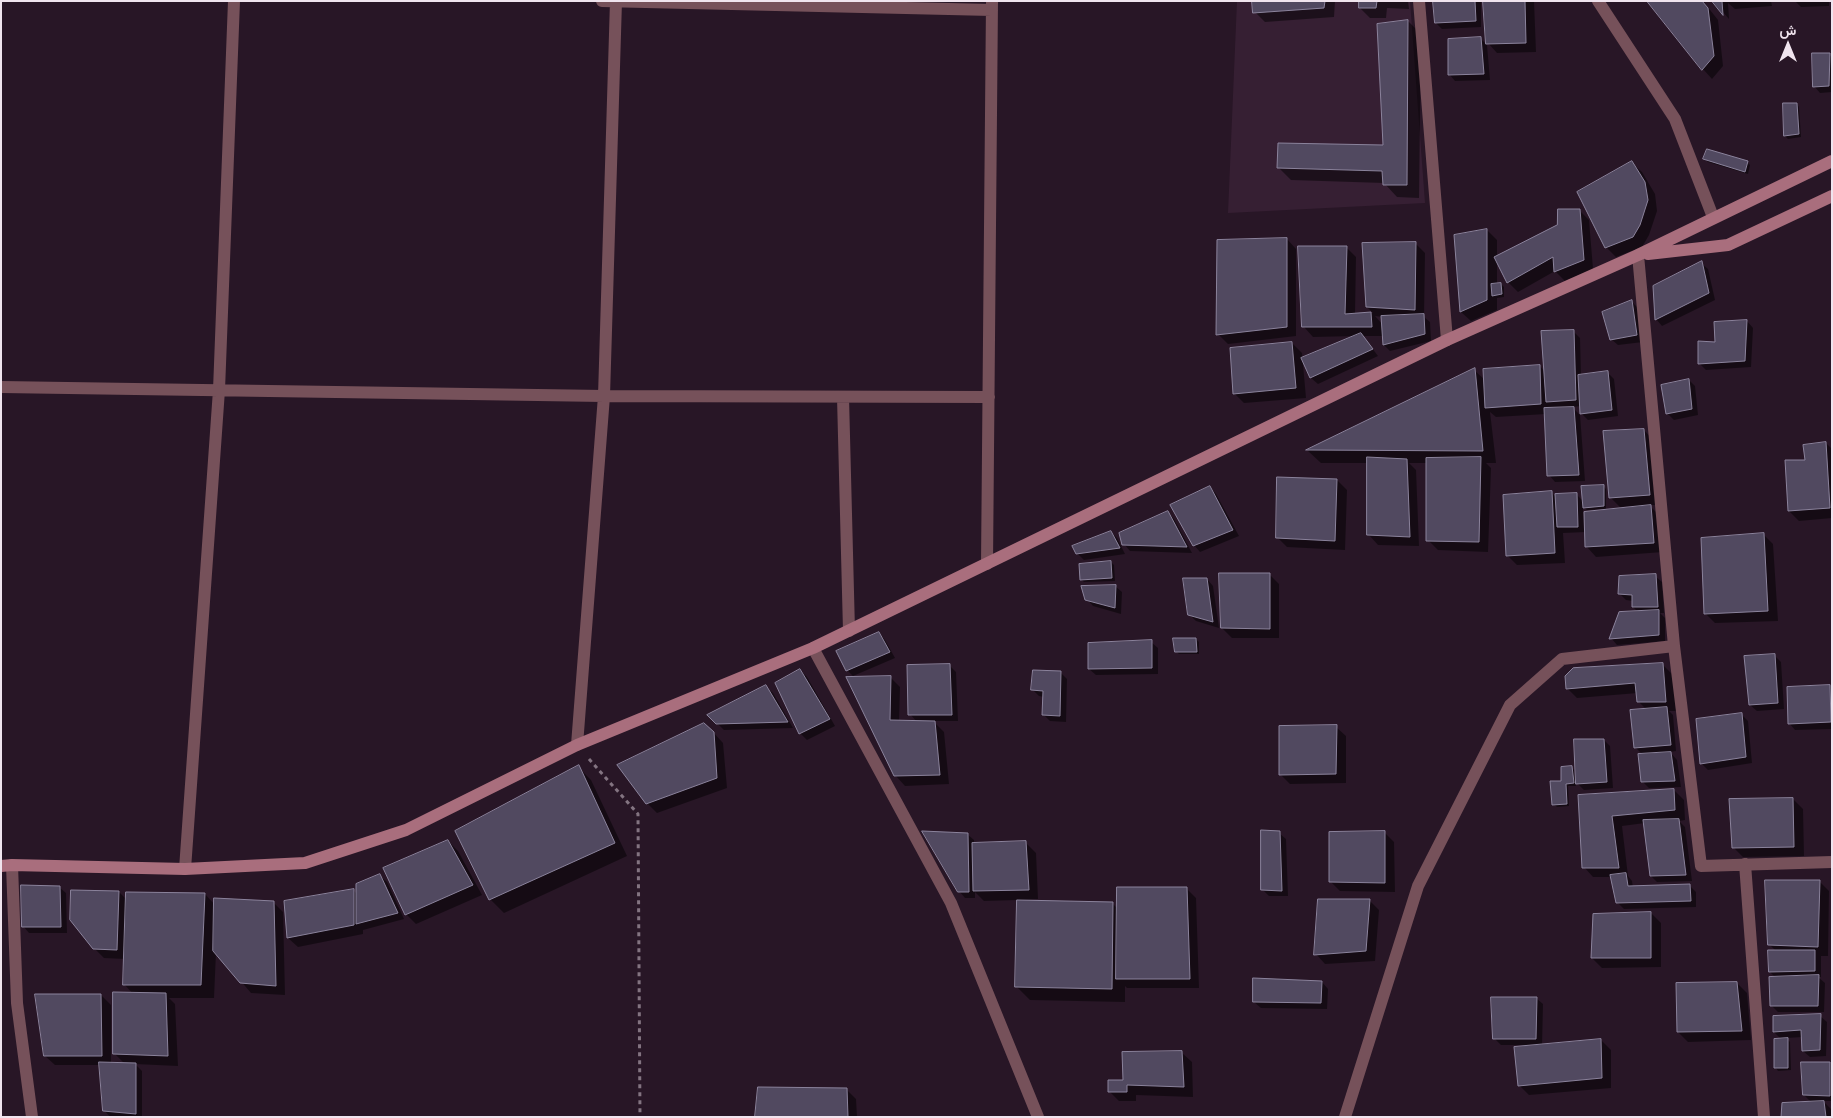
<!DOCTYPE html>
<html>
<head>
<meta charset="utf-8">
<style>
  body { margin:0 }
  #map { position:relative; width:1833px; height:1118px; overflow:hidden; background:#281626; font-family:Mulish,Vazirmatn,sans-serif }
  canvas { display:block }
  .frame { position:absolute; inset:0; border:2px solid #f0e4ee; pointer-events:none }
  .north { position:absolute; left:1763px; top:20px; width:50px; height:50px; -webkit-text-stroke:4px #281626; paint-order:stroke; rotate:0deg; font-size:14px; font-weight:700; line-height:20px; text-align:center; color:#f0e4ee }
  .north::after { content:''; display:block; margin:auto; width:18px; height:22px; background:#f0e4ee; clip-path:polygon(50% 0,100% 100%,50% 72%,0 100%) }
</style>
</head>
<body>
<div id="map">
<canvas width="1833" height="1118"></canvas>
<div class="frame"></div>
<div class="north">ش</div>
</div>
<script>
const context = document.querySelector('canvas').getContext('2d');
context.lineJoin = 'round';
function fillPath(path, color) { context.fillStyle = color; context.fill(path, 'evenodd'); }
function strokePath(path, color, width, dash) { context.strokeStyle = color; context.lineWidth = width; context.lineCap = dash ? 'butt' : 'round'; context.setLineDash(dash || []); context.stroke(path); }
fillPath(new Path2D(`
  M1237 1H1410L1425 203 1228 213Z`), '#361f33');
fillPath(new Path2D(`
  M1253 1H1335L1334 17 1265 22 1255 12Z
  M1360 1H1408L1409 9 1387 8 1386 18H1370L1360 8Z
  M1434 1H1481V27L1442 29 1436 23Z
  M1484 1H1534L1536 52 1497 53 1488 43Z
  M1649 1H1703L1718 20 1723 66 1712 79 1703 69Z
  M1713 1H1771L1772 6 1735 9 1728 3 1729 19Z
  M1795 1H1829V6L1801 7Z
  M1408 21 1421 34 1419 198 1397 197 1384 183 1291 180 1278 167 1385 146 1378 25Z
  M1480 38 1487 45 1490 80 1455 81 1449 74Z
  M1829 55 1832 57V92L1820 93 1814 86Z
  M1797 104 1799 107 1801 137 1788 139 1785 136Z
  M1705 159 1747 162 1750 165 1748 174 1708 162Z
  M1632 163 1642 172 1655 194 1657 211 1649 235 1642 247 1616 257 1606 247Z
  M1579 210 1589 220 1593 269 1565 281 1555 271 1518 292 1508 282 1497 259V285L1501 284 1504 287V297L1497 298V310L1471 321 1461 312 1455 236 1487 230 1497 240V257L1558 226Z
  M1287 239 1296 249V336L1228 344 1218 334Z
  M1415 243 1425 253 1424 317 1430 322 1431 341 1390 351 1384 345 1383 336H1363L1378 356 1318 384 1311 378 1303 359 1356 336 1313 337 1304 327 1346 247 1356 257 1355 314 1373 313 1367 307ZM1375 316 1383 317V325Z
  M1701 263 1708 269 1715 300 1662 326 1656 319Z
  M1632 302 1638 308 1643 342 1618 345 1611 339Z
  M1747 321 1753 328 1751 367 1706 370 1699 363 1716 344Z
  M1573 331 1580 338 1581 376 1608 373 1614 379 1618 416 1588 420 1581 413V406L1572 407 1580 415 1585 481 1555 482 1549 475 1546 414 1496 417 1490 412 1496 463H1486L1491 468 1488 552 1438 550 1428 540V463H1409L1416 470 1419 546 1378 545 1369 535V463H1321L1308 451 1474 370 1485 380 1540 366 1545 372Z
  M1292 343 1302 353 1306 398 1244 403 1234 393Z
  M1689 380 1695 386 1698 415 1674 420 1667 413Z
  M1644 430 1653 440 1659 505H1649L1661 517 1663 552 1596 557 1587 547 1586 532 1563 533 1565 563 1517 565 1507 555 1552 493 1555 496 1576 494 1583 501 1603 486 1606 489V509L1587 510 1583 507 1584 530 1637 508 1636 506 1620 507 1610 497Z
  M1826 443 1832 449V518L1799 521 1789 511 1807 461Z
  M1337 480 1347 490 1345 550 1287 547 1277 537Z
  M1210 487 1216 494 1239 536 1200 552 1194 545Z
  M1168 512 1174 519 1192 553 1130 551 1124 544Z
  M1111 532 1117 538 1125 554 1084 560 1077 553Z
  M1763 534 1773 544 1778 621 1715 623 1705 613Z
  M1111 562 1114 565 1115 581 1084 582 1081 579Z
  M1269 574 1279 584V638H1232L1222 628Z
  M1655 576 1662 582 1664 613H1660L1665 618V641L1617 645 1611 638 1638 612 1633 607V601L1626 600 1620 594Z
  M1207 579 1213 586 1219 628 1196 621 1189 614Z
  M1115 586 1122 592 1121 614 1093 606 1087 599Z
  M879 633 885 640 895 658 853 676 847 670Z
  M1196 639 1199 642V654H1179L1176 651Z
  M1151 642 1158 648V674L1096 675 1089 669Z
  M1774 655 1781 662 1784 709 1757 711 1750 705Z
  M949 665 956 672 958 721H933L944 732 949 784 905 786 895 775 848 678 890 677 900 687 899 722H917L910 714Z
  M1663 665 1673 675 1676 711H1669L1673 715 1676 751 1670 752 1677 760 1681 787 1649 788 1643 782V755L1635 747 1647 710 1638 701V693L1577 698 1567 688Z
  M800 670 807 677 835 726 807 740 800 733Z
  M1060 672 1067 679 1066 722 1050 721 1043 714 1044 697 1039 696 1033 690Z
  M1829 686 1832 689V729L1795 730 1789 723Z
  M766 687 773 693 793 728 724 730 709 715Z
  M1741 714 1748 721 1752 763 1708 770 1702 764 1697 720Z
  M1336 727 1346 736V783L1290 784 1280 774Z
  M713 732 723 743 727 788 657 813 647 803Z
  M1604 740 1610 746 1613 788 1584 790 1575 781 1576 786H1568L1569 806 1557 807 1554 804 1571 767 1574 770 1575 778H1577Z
  M578 767 591 780 627 856 504 913 490 899Z
  M1674 790 1684 800 1685 820 1679 821 1685 827 1692 881 1657 882 1651 876 1645 823 1622 826 1628 876 1632 881 1633 888 1689 885 1696 892V907L1624 909 1617 902 1612 877H1593L1584 867 1579 797Z
  M1793 799 1803 809 1804 856 1743 857 1734 848Z
  M1384 832 1394 842 1395 892 1340 891 1330 881Z
  M1279 833 1286 839 1288 896H1269L1262 889Z
  M967 834 974 840V844L1026 843 1036 853 1038 899 1023 900V902L1113 904 1118 909 1186 888 1196 898 1199 988H1127L1125 986V1002L1030 1000 1017 987 1018 900 984 901 975 892V898H965L959 891Z
  M448 841 458 851 482 895 416 924 406 914Z
  M380 876 387 882 404 919 363 930V934L298 947 288 938 353 890 357 894Z
  M1819 881 1829 891 1828 956H1821V977H1818L1825 983 1824 1012H1778L1771 1005 1776 978 1770 972 1776 951 1770 945Z
  M59 887 66 893 67 933H29L23 926Z
  M119 892 127 900 205 894 215 905 273 902 283 912 285 995 251 993 216 952 214 998H169L175 1004 178 1066 135 1064 142 1071V1117H110L104 1110 100 1065H55L45 1056 101 995 111 1005V1064H125L114 1053 133 994 124 984 125 959 104 958 94 948Z
  M1369 900 1379 910 1375 961 1325 964 1316 954Z
  M1651 913 1661 923V967L1602 968 1592 958Z
  M1322 982 1328 989 1327 1009 1261 1008 1254 1002Z
  M1737 983 1747 993 1751 1040 1688 1042 1678 1032Z
  M1536 998 1543 1004 1542 1046 1601 1040 1611 1050V1088L1529 1095 1519 1085 1534 1045H1501L1494 1038Z
  M1820 1016 1827 1022 1826 1056 1810 1057 1803 1051V1037L1786 1038 1790 1042 1791 1070 1778 1071 1776 1068 1782 1040 1774 1032Z
  M1182 1053 1192 1062 1193 1097 1136 1095V1101H1119L1109 1091 1124 1082Z
  M1830 1063 1832 1065V1101H1823L1832 1110V1117H1783L1812 1103 1804 1095Z
  M846 1089 856 1099 857 1117H756Z`), '#0007');
const building = new Path2D(`
  M1252 1H1325L1324 8 1253 13Z
  M1359 1H1377L1376 8H1359Z
  M1433 1H1475L1476 21 1435 23Z
  M1483 1H1525L1526 43 1486 44Z
  M1647 1H1702L1708 8 1714 56 1702 70Z
  M1712 1H1722L1723 15Z
  M1408 20 1407 185H1383L1382 171 1277 168 1278 143 1383 145 1377 24Z
  M1481 37 1484 74 1448 75V39Z
  M1812 53H1830L1829 86 1813 87Z
  M1783 103H1797L1799 134 1784 136Z
  M1707 149 1748 161 1745 172 1703 159Z
  M1632 161 1645 182 1648 200 1640 225 1633 237 1605 248 1577 192Z
  M1558 209H1580L1584 260 1554 272 1553 257 1507 283 1494 257 1557 225Z
  M1487 229V300L1460 312 1454 235Z
  M1287 238V327L1216 335 1217 240Z
  M1416 242 1415 310 1366 307 1362 243Z
  M1298 246H1347L1345 314 1371 312 1372 327H1302Z
  M1702 261 1709 293 1655 320 1653 286Z
  M1501 283 1502 294 1492 296 1491 284Z
  M1632 300 1637 335 1610 340 1602 312Z
  M1424 314 1425 334 1383 345 1381 316Z
  M1747 320 1745 361 1698 364V341L1715 342 1714 322Z
  M1574 330 1576 400 1546 402 1541 331Z
  M1361 333 1373 349 1310 378 1301 358Z
  M1292 342 1296 388 1233 394 1230 348Z
  M1540 365 1541 404 1485 408 1483 369Z
  M1475 368 1483 451 1306 450Z
  M1608 371 1612 410 1580 414 1578 375Z
  M1689 379 1692 409 1666 414 1661 385Z
  M1574 407 1579 475 1547 476 1544 408Z
  M1644 429 1650 495 1609 498 1603 431Z
  M1826 442 1830 508 1788 511 1785 460H1805L1803 445Z
  M1367 457 1407 459 1410 537 1367 535Z
  M1481 457 1479 542 1426 541V458Z
  M1277 477 1337 479 1335 541 1276 538Z
  M1604 485V506L1583 508 1581 486Z
  M1210 486 1233 530 1193 546 1170 505Z
  M1552 491 1555 553 1506 556 1503 495Z
  M1577 493 1578 527H1557L1555 494Z
  M1651 505 1654 543 1585 547 1584 512Z
  M1168 511 1187 547 1122 545 1119 533Z
  M1111 531 1120 548 1076 554 1072 546Z
  M1764 533 1768 611 1704 614 1701 538Z
  M1111 561 1112 578 1080 580 1079 564Z
  M1219 573H1270V629L1221 628Z
  M1656 574 1658 607H1632V595L1618 594 1619 576Z
  M1183 578H1207L1213 622 1188 615Z
  M1116 585 1115 608 1085 600 1081 586Z
  M1659 610V635L1609 639 1619 612Z
  M879 632 890 652 846 671 836 651Z
  M1173 638H1196L1197 652H1175Z
  M1152 640V668L1088 669V643Z
  M1775 654 1778 703 1749 705 1744 656Z
  M1663 663 1666 702H1637L1635 683 1566 689 1565 676 1573 668Z
  M950 664 952 715H908L907 665Z
  M800 669 830 719 799 734 775 683Z
  M1033 670 1061 671 1060 716 1042 715 1043 691 1031 690Z
  M891 676 890 720 935 721 940 775 894 776 846 677Z
  M766 685 788 722 716 724 707 715Z
  M1830 685 1831 722 1788 724 1787 687Z
  M1667 707 1671 745 1634 748 1630 710Z
  M1742 713 1746 757 1700 764 1696 719Z
  M704 723 714 732 717 778 646 804 617 765Z
  M1337 725 1336 774 1279 775V726Z
  M1574 739H1604L1607 782 1576 784Z
  M1671 752 1675 781 1641 782 1638 754Z
  M579 765 615 843 489 900 455 831Z
  M1572 766 1574 783 1566 784 1567 804 1552 805 1550 781H1561V767Z
  M1674 789 1675 810 1612 816 1619 868H1582L1578 795Z
  M1793 798 1794 847 1732 848 1729 799Z
  M1679 819 1686 875 1650 876 1643 820Z
  M1261 830 1280 831 1282 891 1261 890Z
  M922 831 968 833 969 892H958Z
  M1385 831V883L1329 882V832Z
  M448 840 473 885 405 915 383 868Z
  M1026 841 1029 890 973 891 972 843Z
  M1626 873 1628 886 1690 884 1691 901 1616 903 1610 875Z
  M380 874 398 913 356 924V884Z
  M1765 880H1820L1818 947 1768 945Z
  M21 885 60 886 61 927H22Z
  M1117 887H1187L1190 979H1116Z
  M354 889V925L287 938 284 901Z
  M71 890 119 891 117 950 93 949 70 920Z
  M126 892 205 893 201 985H123Z
  M214 898 274 901 276 986 240 983 213 951Z
  M1318 899H1370L1366 951 1314 955Z
  M1017 900 1113 902 1112 989 1015 987Z
  M1651 912V958H1591L1593 914Z
  M1768 950H1815V971L1769 972Z
  M1819 975 1818 1006H1770L1769 977Z
  M1253 978 1322 981 1321 1003 1253 1002Z
  M1737 982 1742 1031 1677 1032 1676 983Z
  M113 992 166 993 168 1056 113 1054Z
  M35 994H101L102 1056H44Z
  M1491 997H1537L1536 1039H1493Z
  M1821 1014 1820 1050 1802 1051 1801 1030 1773 1032V1016Z
  M1788 1038V1068H1774V1039Z
  M1601 1039 1602 1078 1518 1086 1514 1047Z
  M1182 1051 1184 1087 1127 1085V1092H1108V1080H1123L1122 1052Z
  M99 1062 136 1063V1114L103 1111Z
  M1801 1062H1830V1096L1803 1095Z
  M758 1087 847 1088 848 1117H755Z
  M1824 1101 1826 1117H1781L1782 1103Z`);
fillPath(building, '#514960');
strokePath(building, '#8b839c', 1);
strokePath(new Path2D(`
  M589 759 638 814 640 1117`), '#837481', 3, [4, 4]);
strokePath(new Path2D(`
  M602 1 992 10
  M1419 1 1447 340
  M1598 1 1675 119 1713 217
  M1638 255 1674 646 1701 866 1832 862
  M1 387 604 396 989 397
  M843 397 849 631
  M987 564 992 1
  M813 648 951 903 1038 1117
  M577 745 604 396 616 1
  M1745 864 1764 1117
  M12 865 17 1003 32 1117
  M185 869 219 390 234 1
  M1345 1117 1418 886 1510 705 1562 659 1674 646`), '#76515a', 12);
strokePath(new Path2D(`
  M1648 254 1728 245 1832 196
  M1 866 12 865 185 869 305 863 406 830 577 745 813 648 1447 340 1638 255 1832 161`), '#a96e7d', 12);
</script>
</body>
</html>
